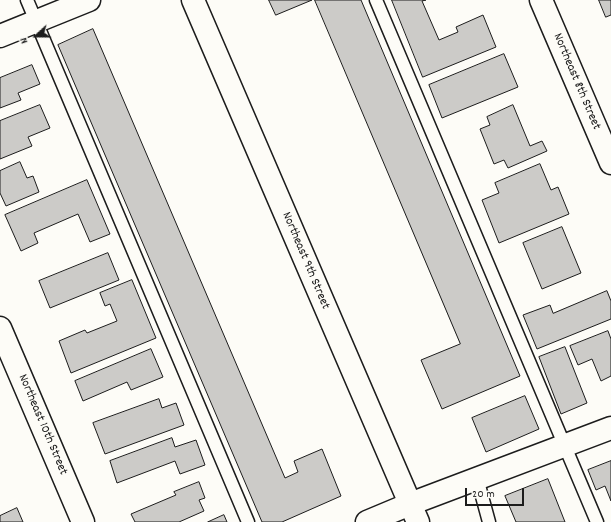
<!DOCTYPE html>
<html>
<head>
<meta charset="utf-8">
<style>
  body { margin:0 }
  #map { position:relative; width:611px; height:522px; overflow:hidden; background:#fdfcf7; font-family:Dekko,sans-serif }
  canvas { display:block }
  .north { position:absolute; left:16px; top:16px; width:40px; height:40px; -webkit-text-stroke:3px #fdfcf7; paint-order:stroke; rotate:249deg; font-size:11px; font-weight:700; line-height:16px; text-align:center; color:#1c1c1c }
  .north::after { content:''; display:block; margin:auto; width:14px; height:18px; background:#1c1c1c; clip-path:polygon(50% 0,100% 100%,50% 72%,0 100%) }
  .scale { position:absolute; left:465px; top:488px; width:59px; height:18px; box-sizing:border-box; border:2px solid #1c1c1c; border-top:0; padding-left:5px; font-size:12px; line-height:14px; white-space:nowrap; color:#1c1c1c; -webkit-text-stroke:3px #fdfcf7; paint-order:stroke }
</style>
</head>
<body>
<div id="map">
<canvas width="611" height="522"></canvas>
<div class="north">N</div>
<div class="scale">20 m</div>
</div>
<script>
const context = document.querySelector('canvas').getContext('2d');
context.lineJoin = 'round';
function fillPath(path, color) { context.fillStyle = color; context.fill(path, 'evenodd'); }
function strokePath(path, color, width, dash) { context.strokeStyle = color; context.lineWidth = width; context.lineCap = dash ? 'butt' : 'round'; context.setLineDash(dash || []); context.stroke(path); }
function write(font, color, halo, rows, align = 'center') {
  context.font = font + ' Dekko,sans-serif'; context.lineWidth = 4; context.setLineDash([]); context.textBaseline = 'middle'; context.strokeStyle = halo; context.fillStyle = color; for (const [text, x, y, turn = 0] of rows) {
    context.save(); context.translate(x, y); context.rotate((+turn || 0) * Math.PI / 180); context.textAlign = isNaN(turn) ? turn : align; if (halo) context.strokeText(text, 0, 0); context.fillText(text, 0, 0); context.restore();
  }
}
const building = new Path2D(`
  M269 0H312L276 15Z
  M315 0H361L520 376 442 409 421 360 460 344Z
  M392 0H426L422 1 439 40 458 32 456 27 483 15 496 47 423 77Z
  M599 0H611V15L606 17Z
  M93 29 285 478 298 472 294 461 322 449 341 496 282 522H262L58 45Z
  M504 54 518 87 442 118 429 85Z
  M32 65 40 84 18 93 21 100 0 108V78Z
  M40 105 50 128 28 137 32 146 0 159V121Z
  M513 105 530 146 542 141 547 151 508 168 504 160 494 164 480 129 490 125 487 117Z
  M20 162 27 178 33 176 39 192 6 206 0 193V171Z
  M540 164 551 190 558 187 569 214 499 243 482 200 499 193 495 183Z
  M87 180 110 234 90 242 78 214 34 233 38 243 21 251 5 215Z
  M562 227 581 273 542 289 523 243Z
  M108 253 119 280 50 308 39 281Z
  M132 280 156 338 71 373 59 341 85 330 87 333 117 321 110 304 105 306 100 293Z
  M607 291 611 301V319L537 349 523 315 550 305 553 313Z
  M608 331 611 339V376L601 381 592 359 578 365 570 346Z
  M565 347 587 403 561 414 539 357Z
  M151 349 163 377 131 390 127 382 83 401 75 381Z
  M525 396 539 429 486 452 472 418Z
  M159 399 162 408 176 403 184 425 105 454 93 423Z
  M172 438 175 447 196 440 205 465 180 474 175 461 117 483 110 461Z
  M611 461V501L605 486 596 490 588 470Z
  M548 479 565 522H516L505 496Z
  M199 482 205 498 199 500 204 511 179 522H135L131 514 176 495 174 492Z
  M17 508 23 522H0V516Z
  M224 515 227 522H208Z`);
fillPath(building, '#cccbc8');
strokePath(building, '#1c1c1c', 1);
const service = new Path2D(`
  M27 0 248 522
  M376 0 597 522
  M477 478 489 522`);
const minor = new Path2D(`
  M541 0 611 163
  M0 36 89 0
  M0 328 83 522
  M367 522 410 504`);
const tertiary = new Path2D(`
  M193 0 418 522
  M410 504 611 428`);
strokePath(service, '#1c1c1c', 15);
strokePath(minor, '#1c1c1c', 25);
strokePath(tertiary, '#1c1c1c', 25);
strokePath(service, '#fdfcf7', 12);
strokePath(minor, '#fdfcf7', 22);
strokePath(tertiary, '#fdfcf7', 22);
write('13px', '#1c1c1c', '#fdfcf7', [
  ["Northeast 8th Street",576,82,67],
  ["Northeast 9th Street",305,261,67],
  ["Northeast 10th Street",42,425,67]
]);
</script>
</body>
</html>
